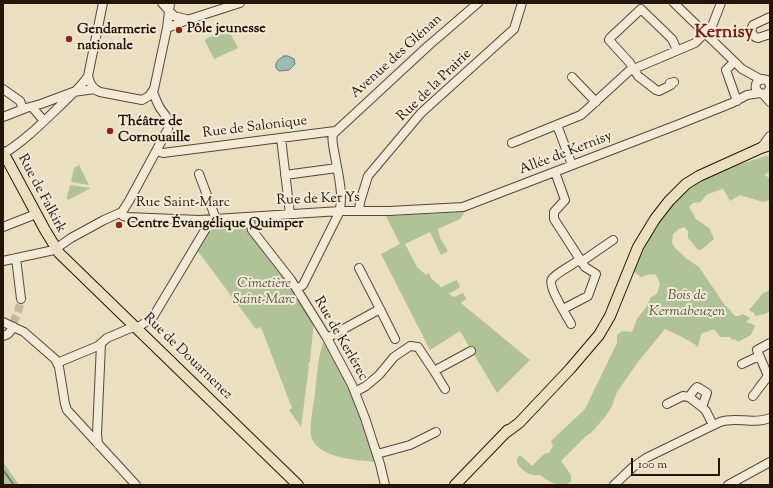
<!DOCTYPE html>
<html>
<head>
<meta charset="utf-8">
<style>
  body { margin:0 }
  #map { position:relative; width:773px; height:488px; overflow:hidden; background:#eadfc0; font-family:"Sorts Mill Goudy",serif }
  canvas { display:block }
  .frame { position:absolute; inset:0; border:4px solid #241506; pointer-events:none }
  .scale { position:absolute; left:631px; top:458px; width:89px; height:18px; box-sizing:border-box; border:2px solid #241506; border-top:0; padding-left:5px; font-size:12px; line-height:14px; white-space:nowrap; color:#241506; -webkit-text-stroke:3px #f1ead6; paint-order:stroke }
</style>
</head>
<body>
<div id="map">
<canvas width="773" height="488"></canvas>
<div class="frame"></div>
<div class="scale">100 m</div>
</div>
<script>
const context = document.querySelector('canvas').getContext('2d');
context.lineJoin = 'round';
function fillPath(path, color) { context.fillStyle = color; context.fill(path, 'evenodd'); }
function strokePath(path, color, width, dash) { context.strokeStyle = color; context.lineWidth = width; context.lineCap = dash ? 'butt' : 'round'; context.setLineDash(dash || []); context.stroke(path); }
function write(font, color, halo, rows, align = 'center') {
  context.font = font + ' "Sorts Mill Goudy",serif'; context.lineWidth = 4; context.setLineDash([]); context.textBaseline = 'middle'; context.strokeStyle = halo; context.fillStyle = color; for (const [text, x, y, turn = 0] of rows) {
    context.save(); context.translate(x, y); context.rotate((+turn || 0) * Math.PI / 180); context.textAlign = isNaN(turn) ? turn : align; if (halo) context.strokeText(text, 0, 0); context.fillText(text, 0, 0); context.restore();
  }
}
fillPath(new Path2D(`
  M229 31 238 48 214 59 205 41 207 38Z
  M770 155V172L764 175 770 178V200L763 202 740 195 730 201 724 190 722 189 706 195 701 202 693 203 689 207 696 219 709 228 714 239 701 250H698L688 238V231L684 227 679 229 673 234 672 243 676 249 687 259 699 267 724 304 730 310 735 316H739L743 314 750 318 746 322 752 324 755 326 751 335 738 342 735 339 732 340 730 337H720L714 329 701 334 698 347C695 343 672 332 665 329L638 362 617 392 612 406 605 417 591 433 585 437 561 461 571 475V482C560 488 548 482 540 475 530 476 523 472 517 463V459L520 455 532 466 544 454 549 453 553 446 551 441 585 409 617 343V335L622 331 632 332 637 319 647 306 651 297 657 294 660 284 656 275C650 273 646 275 641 277L634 272C637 261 642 251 647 241 675 186 714 171 770 155Z
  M79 165 89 185 71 182 74 168Z
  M70 185 91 188 68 200 67 197Z
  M465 212 460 219 438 229 440 238 448 251 441 255 430 232 405 244 417 267 426 275 429 273 432 279 441 287 457 280 460 287 449 294 454 297 463 293 466 299 461 303 530 360 497 393 460 331 430 350 381 254 400 244 386 216Z
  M239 225 246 227 251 232 290 283 314 321 310 362 308 364 309 366 301 427 289 410 292 408 261 327 256 329 197 250C210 226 211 226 239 225Z
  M770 290V311L765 314 755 316 754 313 749 310 763 293Z
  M325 338 358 404 376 462C358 460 321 459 312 439 308 429 314 404 315 393 317 376 318 353 325 338Z
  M3 462 19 485H3Z`), '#b0c398');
const water = new Path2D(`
  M284 56H288L294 59 295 64 289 70 279 71 276 68C275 60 280 59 284 56Z`);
fillPath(water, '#99bcb8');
strokePath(water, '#6a7971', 1);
strokePath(new Path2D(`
  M3 470 14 485`), '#6a7971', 2);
strokePath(new Path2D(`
  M13 323 18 312 21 299`), '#c2b79b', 8, [8, 4]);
const minor = new Path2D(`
  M103 3 88 76C90 83 92 89 100 92L142 100 149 96 154 89 167 28 170 3
  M162 3 174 16 186 19
  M674 3 742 69 760 79
  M770 17 753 25C750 30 752 37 758 38L770 34
  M167 28 187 20 240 3
  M731 65 726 70 737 101
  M572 77 596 102
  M674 82 670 83 671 85 659 91 656 90 638 76 630 63 609 40 610 38 641 9 672 39 677 50
  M770 85 767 80 762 79 757 82C754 87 756 92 762 94L767 93 770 88
  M3 89 20 101 23 109
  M763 94 770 102
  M32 107 44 121
  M3 117 26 108 41 104 73 92 95 89
  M557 125 572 165
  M281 138 290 214
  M512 143 581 115 629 71 695 43 712 26 721 3
  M761 148 770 136
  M156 151 163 153 335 131
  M3 154C26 140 45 120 65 101 73 93 82 86 88 76
  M555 172 565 200 554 212V219L585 267 596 274 588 296 563 309
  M199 174 216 219
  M285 175 337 168
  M359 211 360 202 368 176 421 113 514 29 522 3
  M120 213 123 216 128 217 199 220 340 211H389L463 207 677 125 732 103 747 95 760 93
  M249 217 252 230 291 280 327 338 352 385 365 418 380 464 385 485
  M3 227 36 214
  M16 258 21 299
  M3 261 54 250 71 238 104 220 122 212 129 201 168 129C170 117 165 116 160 108 157 103 155 97 153 92
  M581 262 613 240
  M297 289 303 285 338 215C345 198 338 174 335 156 334 149 331 141 333 134L428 46 478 3
  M380 309 395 339
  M3 322 24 332 55 359 59 367 65 404 67 410 136 485
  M571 324C567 316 547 286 552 279 556 273 573 265 580 259
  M3 336 8 334 14 327
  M327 338 380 309 359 268
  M57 363 98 346 107 338 119 333 128 329 140 326 153 317 205 230 206 220
  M742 364 759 356
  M434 371 445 389
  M355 392 366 386 379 375 394 357 410 346 418 347 434 371 471 351
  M753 396 768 376 757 350 770 343
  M667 404 683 396 689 397
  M702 407 689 397 694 390 697 387 699 388 707 393 702 407 706 411 713 425
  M98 444 97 434 101 344
  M377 454 410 445 436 432
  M614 485 633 467 646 458 720 422C736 416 753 425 770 418
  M728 485 770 462`);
const major = new Path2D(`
  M3 152 45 230 59 253 298 485
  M504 434 519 423 570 369 599 335 610 316 638 247 655 219 669 201 686 184 699 176 761 148 770 145
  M455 485 508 430`);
strokePath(minor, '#564834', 10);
strokePath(major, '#241506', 12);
strokePath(minor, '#f1ead6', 8);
strokePath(major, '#eadfc0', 10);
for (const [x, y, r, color] of [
  [179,30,4,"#8f2418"],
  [69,39,4,"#8f2418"],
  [110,131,4,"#8f2418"],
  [119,225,4,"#8f2418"]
]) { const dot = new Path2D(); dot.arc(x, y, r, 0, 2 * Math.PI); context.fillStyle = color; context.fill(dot); strokePath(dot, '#f1ead6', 1.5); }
write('bold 14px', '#241506', '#f1ead6', [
  ["Pôle jeunesse",187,30],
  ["Gendarmerie",77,31],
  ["nationale",77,47],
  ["Théâtre de",118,123],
  ["Cornouaille",118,139],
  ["Centre Évangélique Quimper",127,225]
], 'left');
write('14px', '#241506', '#f1ead6', [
  ["Avenue des Glénan",397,57,-42],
  ["Rue de la Prairie",435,86,-44],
  ["Rue de Salonique",255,128,-7],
  ["Allée de Kernisy",566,154,-21],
  ["Rue de Falkirk",41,194,62],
  ["Rue de Ker Ys",318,200,-2],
  ["Rue Saint-Marc",183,204],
  ["Rue de Kerlérec",340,339,60],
  ["Rue de Douarnenez",187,357,44]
]);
write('italic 14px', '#555239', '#f1ead6', [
  ["Cimetière",264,285],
  ["Saint-Marc",264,301],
  ["Bois de",687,297],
  ["Kermabeuzen",687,313]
]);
write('bold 18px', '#7a1f14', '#f1ead6', [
  ["Kernisy",724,34]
]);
</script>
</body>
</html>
